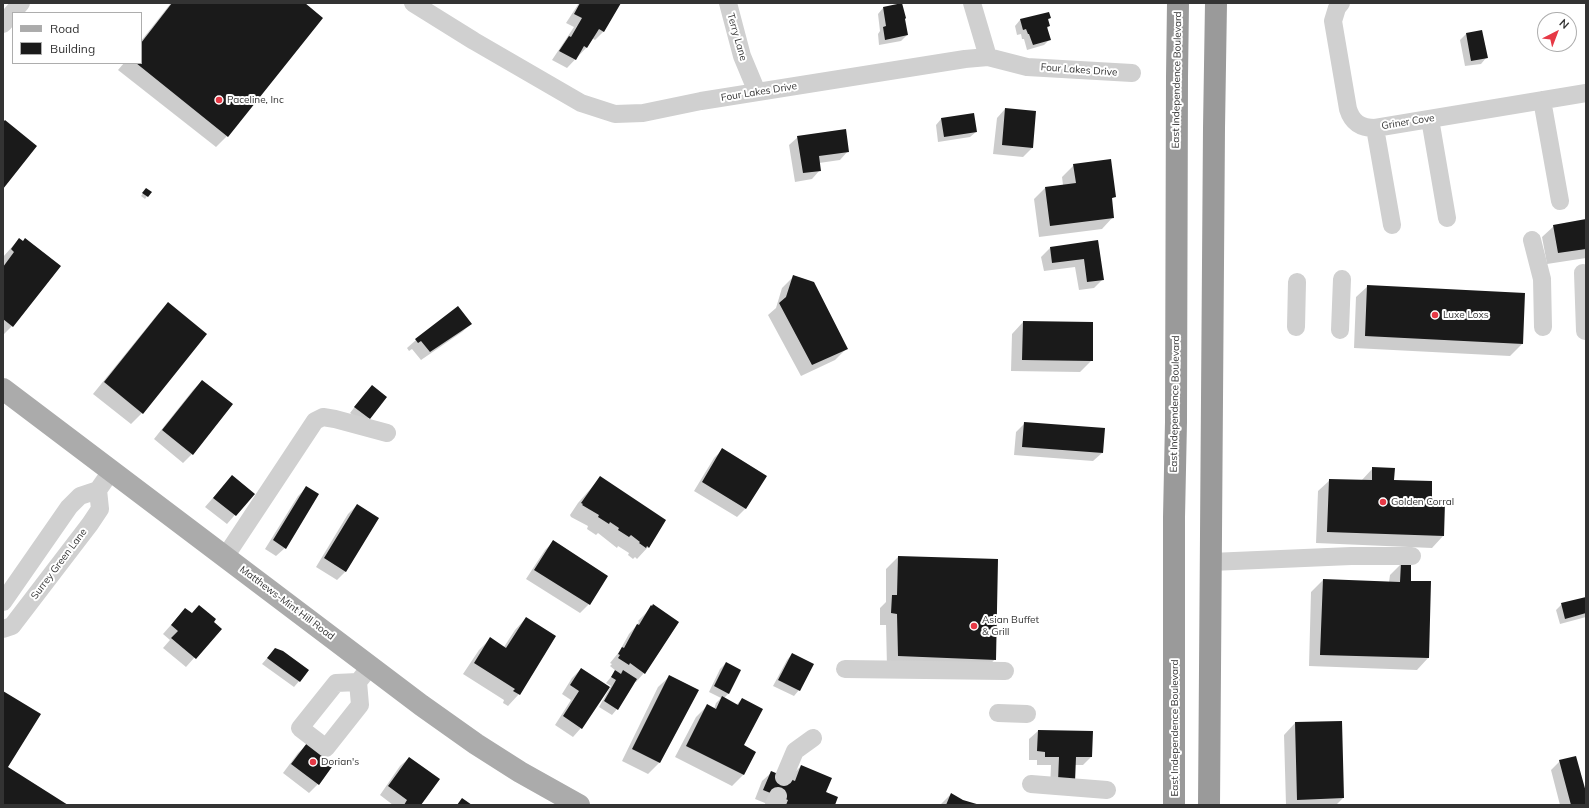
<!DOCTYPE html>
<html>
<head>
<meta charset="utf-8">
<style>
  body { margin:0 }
  #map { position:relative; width:1589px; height:808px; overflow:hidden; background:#fff; font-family:Mulish,sans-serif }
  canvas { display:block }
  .frame { position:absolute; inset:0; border:4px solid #333; pointer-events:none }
  .legend { position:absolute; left:12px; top:12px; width:130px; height:52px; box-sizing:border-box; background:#fff; border:1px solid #adadad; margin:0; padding:5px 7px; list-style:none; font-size:12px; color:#333 }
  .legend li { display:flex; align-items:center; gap:8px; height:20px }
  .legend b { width:20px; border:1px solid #adadad }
  .north { position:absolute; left:1537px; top:12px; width:40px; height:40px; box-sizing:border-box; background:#fff; border:1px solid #adadad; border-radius:50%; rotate:42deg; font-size:11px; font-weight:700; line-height:16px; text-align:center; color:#333 }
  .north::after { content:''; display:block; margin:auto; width:14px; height:18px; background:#e63946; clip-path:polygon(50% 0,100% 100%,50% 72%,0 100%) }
</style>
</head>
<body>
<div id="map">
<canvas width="1589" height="808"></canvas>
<div class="frame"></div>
<ul class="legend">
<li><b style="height:5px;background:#ababab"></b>Road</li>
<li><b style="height:11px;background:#1a1a1a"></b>Building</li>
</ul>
<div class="north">N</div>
</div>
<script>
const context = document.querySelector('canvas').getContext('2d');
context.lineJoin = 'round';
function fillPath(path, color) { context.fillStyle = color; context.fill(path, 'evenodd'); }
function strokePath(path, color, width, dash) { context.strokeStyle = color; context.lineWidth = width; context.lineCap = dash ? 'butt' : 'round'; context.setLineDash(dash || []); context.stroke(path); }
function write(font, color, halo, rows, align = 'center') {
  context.font = font + ' Mulish,sans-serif'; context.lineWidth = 4; context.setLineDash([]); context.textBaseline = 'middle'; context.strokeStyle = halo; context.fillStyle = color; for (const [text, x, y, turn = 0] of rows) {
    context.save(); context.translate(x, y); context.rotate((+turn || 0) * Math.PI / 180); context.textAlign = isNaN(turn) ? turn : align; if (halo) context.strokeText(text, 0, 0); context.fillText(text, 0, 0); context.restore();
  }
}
fillPath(new Path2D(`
  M171 3H303L227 136 216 147 118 70 124 63H141V41Z
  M579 3H620L604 31 595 40 592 38 587 47 567 68 552 60 574 27 566 23Z
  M883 8 907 35 901 41 879 45 878 34 880 31 878 14Z
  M1049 13 1050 18 1047 21 1049 26 1047 29 1050 39 1044 45 1027 50 1024 39H1022L1021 34 1017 35 1015 26 1020 20Z
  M1482 31 1486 58 1481 64 1465 66 1460 40 1466 34Z
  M1005 109 1035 112 1032 148 1023 157 993 154 997 118Z
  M973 114 976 132 970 137 938 142 936 125 941 119Z
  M798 137 848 151 840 160 819 163 820 170 812 179 795 182 789 145Z
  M1074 165 1114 196 1111 200 1113 217 1102 229 1039 237 1034 199 1045 188 1063 185 1062 177Z
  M144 192H150L145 199 141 196Z
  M1586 220V258L1547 264 1542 237 1554 226Z
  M19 239 12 326 3 335V257Z
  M1098 241 1103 279 1094 288 1079 290 1075 267 1044 271 1041 257 1050 248Z
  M794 276 846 349 835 360 801 376 768 315 776 308 782 288Z
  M1368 286 1524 294 1522 344 1510 356 1354 348 1356 297Z
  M168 303 142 413 131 424 93 394 157 315Z
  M1023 322 1092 360 1080 372 1011 371 1012 334Z
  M471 324 462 332 421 360 412 349 409 351 407 348 416 340Z
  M202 381 192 454 183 463 154 439 193 390Z
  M366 392 386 397 364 424 350 413Z
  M1025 423 1102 453 1093 461 1014 455 1016 432Z
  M722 450 765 476 745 509 737 517 694 491 714 458Z
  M1373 468 1431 502 1443 536 1432 548 1316 543 1318 491 1330 480 1361 481Z
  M232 476 253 494 227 524 205 507Z
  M600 478 648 547 637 559 635 557 633 559 628 555 629 553 618 546 617 548 598 533 596 535 587 529 588 526 571 517 570 515 578 503Z
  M307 487 285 548 276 556 265 549 298 496Z
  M357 505 346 571 337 580 316 567 348 514Z
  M553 542 607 576 589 604 580 613 526 579 545 550Z
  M898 557 995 659 984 671 887 667 886 625H880V608L886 602V569Z
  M1401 564 1410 582 1428 658 1417 670 1309 666 1311 592 1323 580 1389 582 1390 575Z
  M1586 598V617L1560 624 1556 610 1562 604Z
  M654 605 644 673 636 682 634 681 617 709 612 715 599 707 611 686 606 683 616 671 610 666 612 664 610 663 619 652 629 634 636 626 639 622 638 621Z
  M185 609 191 614 212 622 220 629 186 667 163 648 170 640 163 634Z
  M526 618 519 694 508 706 503 703 504 700 463 674 479 650 490 639 504 647 515 630Z
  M275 649 308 671 294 687 262 664Z
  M792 654 799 690 794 696 773 686 787 660Z
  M726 663 729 693 724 698 736 705 742 699 743 746 755 752 743 775 732 786 675 757 696 717 707 706 714 709 716 703 721 698 709 692 720 669Z
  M581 669V728L573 737 555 725 571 700 562 694 572 678Z
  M670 676 698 690 659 763 648 774 622 761 658 687Z
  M1341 722 1343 798 1336 805H1286L1284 735 1295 723Z
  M1038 731 1091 757 1083 765H1075L1050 790 1051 765H1037V760H1029V739Z
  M307 745 333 764 318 784 309 793 283 773 298 753Z
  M409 758 420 805H393L380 795 400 766Z
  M1560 761 1586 796V805H1560L1551 770Z
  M801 766 834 805H770L755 799 762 781 771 773 792 775Z
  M951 794 963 801 975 805H940Z`), '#0003');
fillPath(new Path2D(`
  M172 3H305L323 18 228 137 136 63H141V43Z
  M580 3H621L604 32 599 29 587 48 584 46 576 60 559 51 569 36 571 37 582 18 574 14Z
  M902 3 906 18 905 19 908 35 885 40 883 27 886 26 883 7Z
  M1049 12 1051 18 1048 19 1050 26 1047 27 1051 40 1033 45 1029 34H1028L1026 29 1023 30 1020 19Z
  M1482 30 1488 58 1471 61 1466 33Z
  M1005 108 1036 111 1033 148 1002 145Z
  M974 113 977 132 944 137 941 118Z
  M5 120 37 146 3 189V122Z
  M846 129 849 152 819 156 821 171 803 173 797 136Z
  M1111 159 1116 197 1112 198 1114 218 1050 226 1045 187 1076 183 1073 164Z
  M146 188 152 192 148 197 142 193Z
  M1586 219V249L1558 253 1553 225Z
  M19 238 23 241 25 238 61 266 13 327 3 319V267L14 252 11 249Z
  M1098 240 1104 280 1087 282 1084 259 1052 263 1050 247Z
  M793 275 814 282 848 349 812 365 779 303 786 297Z
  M1367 285 1525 293 1523 344 1365 336Z
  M168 302 207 334 143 414 104 382Z
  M458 306 472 324 430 352 421 341 418 343 415 339Z
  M1023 321 1093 322V361L1022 360Z
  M202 380 233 404 193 455 162 430Z
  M372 385 387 397 370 419 354 407Z
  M1024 422 1105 428 1103 453 1022 447Z
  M722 448 767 476 746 509 702 482Z
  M1372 467 1395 468 1394 480 1432 481V501L1445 502 1444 536 1327 532 1329 479 1372 480Z
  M232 475 255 494 236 516 213 498Z
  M600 476 666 520 649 548 647 546 646 548 639 543 640 542 631 535 629 537 618 530 619 528 610 522 609 524 598 517 599 515 582 505 583 504 581 503Z
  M306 486 319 494 286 549 273 540Z
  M357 504 379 518 346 572 324 558Z
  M553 540 608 576 590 605 534 570Z
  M898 556 998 559 996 660 898 656 897 614 891 613 892 595H897Z
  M1401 563H1411V581H1431L1429 658 1320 655 1323 579 1400 582Z
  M1586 597V613L1565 619 1561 603Z
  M653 604 679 622 645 674 630 663 629 665 618 658 620 655 618 654 622 647 624 648 637 624 639 625 651 605 652 606Z
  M199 605 216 619 214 622 222 629 196 659 171 638 178 631 171 625 185 608 192 613Z
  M526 617 556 636 520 695 513 691 515 689 474 663 490 637 506 648Z
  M275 648 283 651 309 670 300 682 267 658Z
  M792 653 814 664 800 691 778 680Z
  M726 662 741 670 729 694 714 686Z
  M581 668 610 687 582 729 563 716 579 691 570 685Z
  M615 670 621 674 623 670 637 679 618 710 604 701 616 680 611 677Z
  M669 675 699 690 660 763 632 749Z
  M3 691 41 714 8 767 68 805H3Z
  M722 696 738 705 742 698 763 709 744 745 756 752 744 775 686 746 707 704 716 709Z
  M1342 721 1344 798 1297 800 1295 722Z
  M1038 730 1093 731 1092 757H1076L1075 782H1058L1059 757H1045V752L1037 751Z
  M307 743 334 764 319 785 291 764Z
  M1576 756 1586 792V805H1571L1559 760Z
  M409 757 440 779 421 805H404L407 800 388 786Z
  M801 765 832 778 826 792 838 797 835 805H786L788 800 763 790 771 771 795 781Z
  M951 793 963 800 980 805H946Z
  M462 798 472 805H457Z`), '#1a1a1a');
strokePath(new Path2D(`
  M413 3 474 41 581 103 615 114 643 113 701 101 965 59 988 57 1027 67 1132 73
  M728 3 742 56 757 92
  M972 3 988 57
  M1341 3 1337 8 1333 21 1348 109C1352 122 1360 128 1375 128L1586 93
  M3 24 21 3
  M1542 100 1560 201
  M1430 119 1447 218
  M1375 128 1392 225
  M1532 240 1542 279 1543 327
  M1583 273 1585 331
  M1296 327 1297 282
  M1340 330 1342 279
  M225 557 315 421 323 417 335 419 387 433
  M1211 562 1351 556H1412
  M3 602 69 507 80 496 98 490 105 480
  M3 629 12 626 90 524 100 509 98 490
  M845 669 1005 671
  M358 682 336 683 300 728 326 748 360 705 358 682 370 667
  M998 713 1027 714
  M784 777 795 751 813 738
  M1031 784 1107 790
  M774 805 778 796`), '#d0d0d0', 18);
strokePath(new Path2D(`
  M3 389 421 705 476 744 520 772 579 805`), '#ababab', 22);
strokePath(new Path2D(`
  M1174 805V517L1176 422 1177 77 1178 3
  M1209 805 1214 128 1216 3`), '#9a9a9a', 22);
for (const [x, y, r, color] of [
  [219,100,4,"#e63946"],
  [1435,315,4,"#e63946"],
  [1383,502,4,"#e63946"],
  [974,626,4,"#e63946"],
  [313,762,4,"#e63946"]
]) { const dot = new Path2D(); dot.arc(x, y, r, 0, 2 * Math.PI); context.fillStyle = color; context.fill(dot); strokePath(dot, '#fff', 1.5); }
write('10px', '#333', '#fff', [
  ["Terry Lane",737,37,74],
  ["Four Lakes Drive",1079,70,4],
  ["East Independence Boulevard",1177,80,-89],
  ["Four Lakes Drive",759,92,-9],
  ["Griner Cove",1408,122,-9],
  ["East Independence Boulevard",1175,404,-89],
  ["Surrey Green Lane",59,564,-53],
  ["Matthews-Mint Hill Road",287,603,37],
  ["East Independence Boulevard",1175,728,-90]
]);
write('10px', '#333', '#fff', [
  ["Paceline, Inc",227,100],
  ["Luxe Loxs",1443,315],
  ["Golden Corral",1391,502],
  ["Asian Buffet",982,620],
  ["& Grill",982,632],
  ["Dorian's",321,762]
], 'left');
</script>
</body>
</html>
